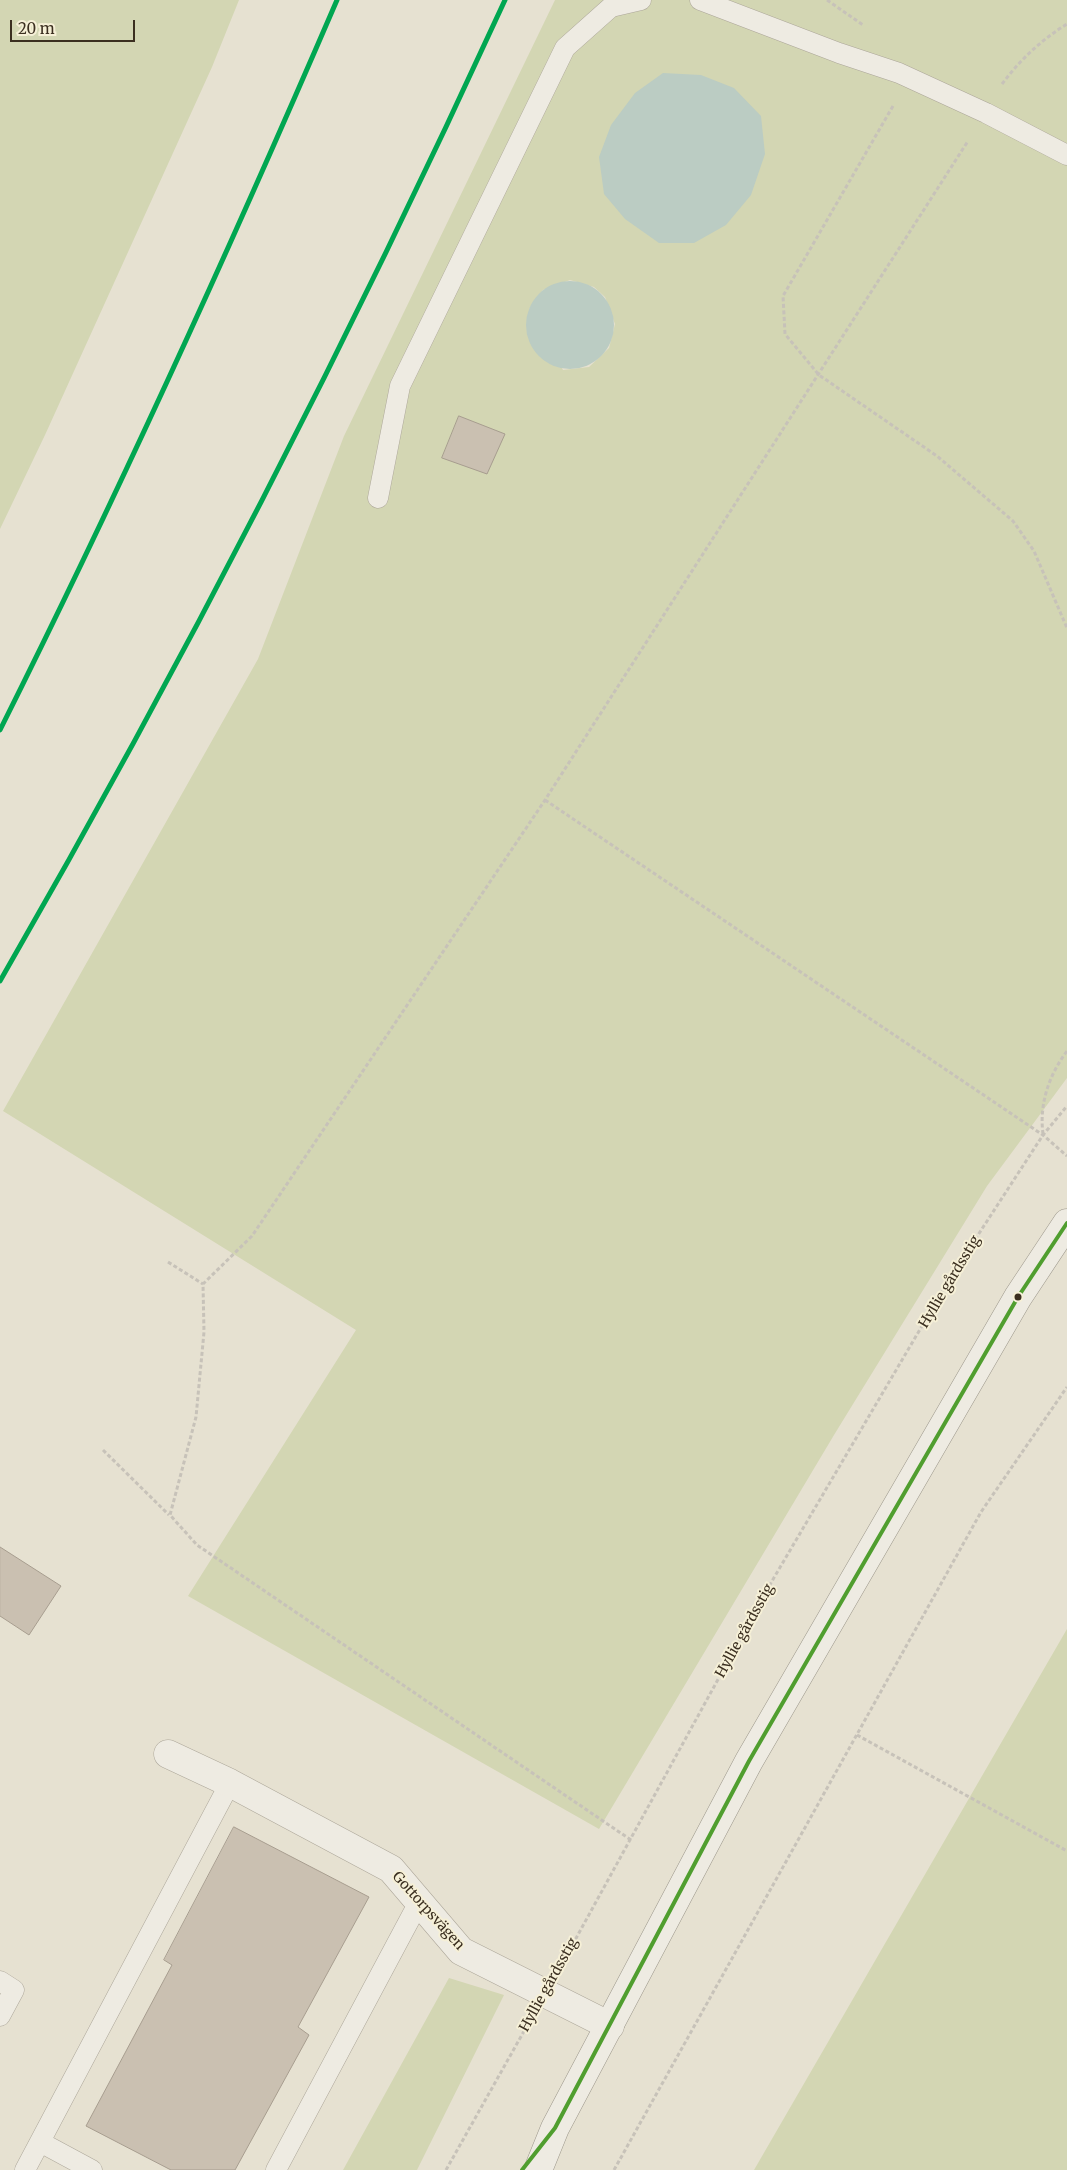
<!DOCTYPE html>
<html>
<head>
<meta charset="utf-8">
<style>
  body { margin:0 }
  #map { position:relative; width:1067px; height:2170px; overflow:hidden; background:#e6e1d1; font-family:Merriweather,serif }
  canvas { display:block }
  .scale { position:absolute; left:10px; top:20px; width:125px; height:22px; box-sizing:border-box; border:2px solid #3b2f20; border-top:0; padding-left:6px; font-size:15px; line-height:18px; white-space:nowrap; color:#3b2f20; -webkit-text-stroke:4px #f6f0d7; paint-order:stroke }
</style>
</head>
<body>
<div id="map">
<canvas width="1067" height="2170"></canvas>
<div class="scale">20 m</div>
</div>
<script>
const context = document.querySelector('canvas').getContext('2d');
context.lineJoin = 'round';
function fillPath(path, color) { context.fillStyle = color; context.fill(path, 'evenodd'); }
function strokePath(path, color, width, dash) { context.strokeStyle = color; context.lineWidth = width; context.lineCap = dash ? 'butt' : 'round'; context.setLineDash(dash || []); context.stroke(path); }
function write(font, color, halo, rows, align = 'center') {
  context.font = font + ' Merriweather,serif'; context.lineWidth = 4; context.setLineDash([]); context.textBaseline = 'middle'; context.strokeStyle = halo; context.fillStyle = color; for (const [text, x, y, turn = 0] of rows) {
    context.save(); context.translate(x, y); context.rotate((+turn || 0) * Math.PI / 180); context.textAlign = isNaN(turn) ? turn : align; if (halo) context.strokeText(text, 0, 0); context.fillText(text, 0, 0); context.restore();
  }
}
fillPath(new Path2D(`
  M0 0H239L212 67 45 435 0 529Z
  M555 0H1067V1078L987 1186 834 1435 599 1829 188 1596 356 1330 3 1111 258 659 344 436ZM570 280 594 287 605 297 615 324 609 348 589 367 563 370 529 309 543 290Z
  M1067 1629V2170H754Z
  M449 1978 504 1995 417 2170H343Z`), '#d3d6b3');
fillPath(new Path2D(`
  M663 73 701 75 734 88 761 116 765 154 751 195 726 225 694 243H659L625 219 604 194 599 157 611 125 635 93Z
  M526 325a44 44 0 1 1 88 0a44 44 0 1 1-88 0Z`), '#bbccc3');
const building = new Path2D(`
  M459 416 505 434 487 474 442 458Z
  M0 1547 61 1586 29 1635 0 1616Z
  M234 1827 369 1897 298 2027 309 2035 235 2170H171L86 2126 172 1965 164 1960Z`);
fillPath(building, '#cac0b1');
strokePath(building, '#a79d8f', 1);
const lane = new Path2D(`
  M700 0 839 53 899 73 986 113 1067 155
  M378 498 400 386 565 48 611 7 641 0
  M0 1981 14 1990 0 2016
  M40 2142 92 2170
  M25 2170 230 1783
  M276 2170 419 1902`);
const street = new Path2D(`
  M168 1754 230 1783 391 1869 461 1951 610 2026`);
const secondary = new Path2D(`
  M538 2170 555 2128 749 1761 1018 1297 1067 1223`);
strokePath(lane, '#aca699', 21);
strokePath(street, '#aca699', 29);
strokePath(secondary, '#9b968a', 29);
strokePath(new Path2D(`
  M827 0 863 25
  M1002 84C1020 60 1041 40 1067 24
  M893 106 783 296 785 334 819 375 937 456 1013 521 1034 551 1067 628
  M545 800 1043 1135 1067 1156
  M1043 1134C1039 1104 1049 1075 1067 1051
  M168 1262 203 1284
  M103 1450 169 1515
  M857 1735 1067 1851
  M631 1840 197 1545 170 1515 196 1417 204 1332 203 1284 252 1236 545 800 968 141
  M563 1962 772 1581 952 1275 1043 1135 1067 1106
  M446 2170 528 2024
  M614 2170 981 1512 1067 1387`), '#c7c2b9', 3, [4, 2.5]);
strokePath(lane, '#eeebe2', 20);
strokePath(street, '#eeebe2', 28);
strokePath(secondary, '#eeebe2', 28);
strokePath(new Path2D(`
  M522 2170 555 2128 749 1761 1018 1297 1067 1223`), '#509e2f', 4);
strokePath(new Path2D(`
  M0 730C120 490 231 246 337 0
  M0 981C184 662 352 334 505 0`), '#00a651', 5);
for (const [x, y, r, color] of [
  [1018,1297,4.5,"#3b2f20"]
]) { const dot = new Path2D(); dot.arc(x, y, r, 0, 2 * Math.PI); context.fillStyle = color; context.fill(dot); strokePath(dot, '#f6f0d7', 2); }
write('14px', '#3b2f20', '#f6f0d7', [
  ["Hyllie gårdsstig",950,1282,-59],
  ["Hyllie gårdsstig",745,1631,-61],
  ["Gottorpsvägen",428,1911,48],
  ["Hyllie gårdsstig",549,1985,-61]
]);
</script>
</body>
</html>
